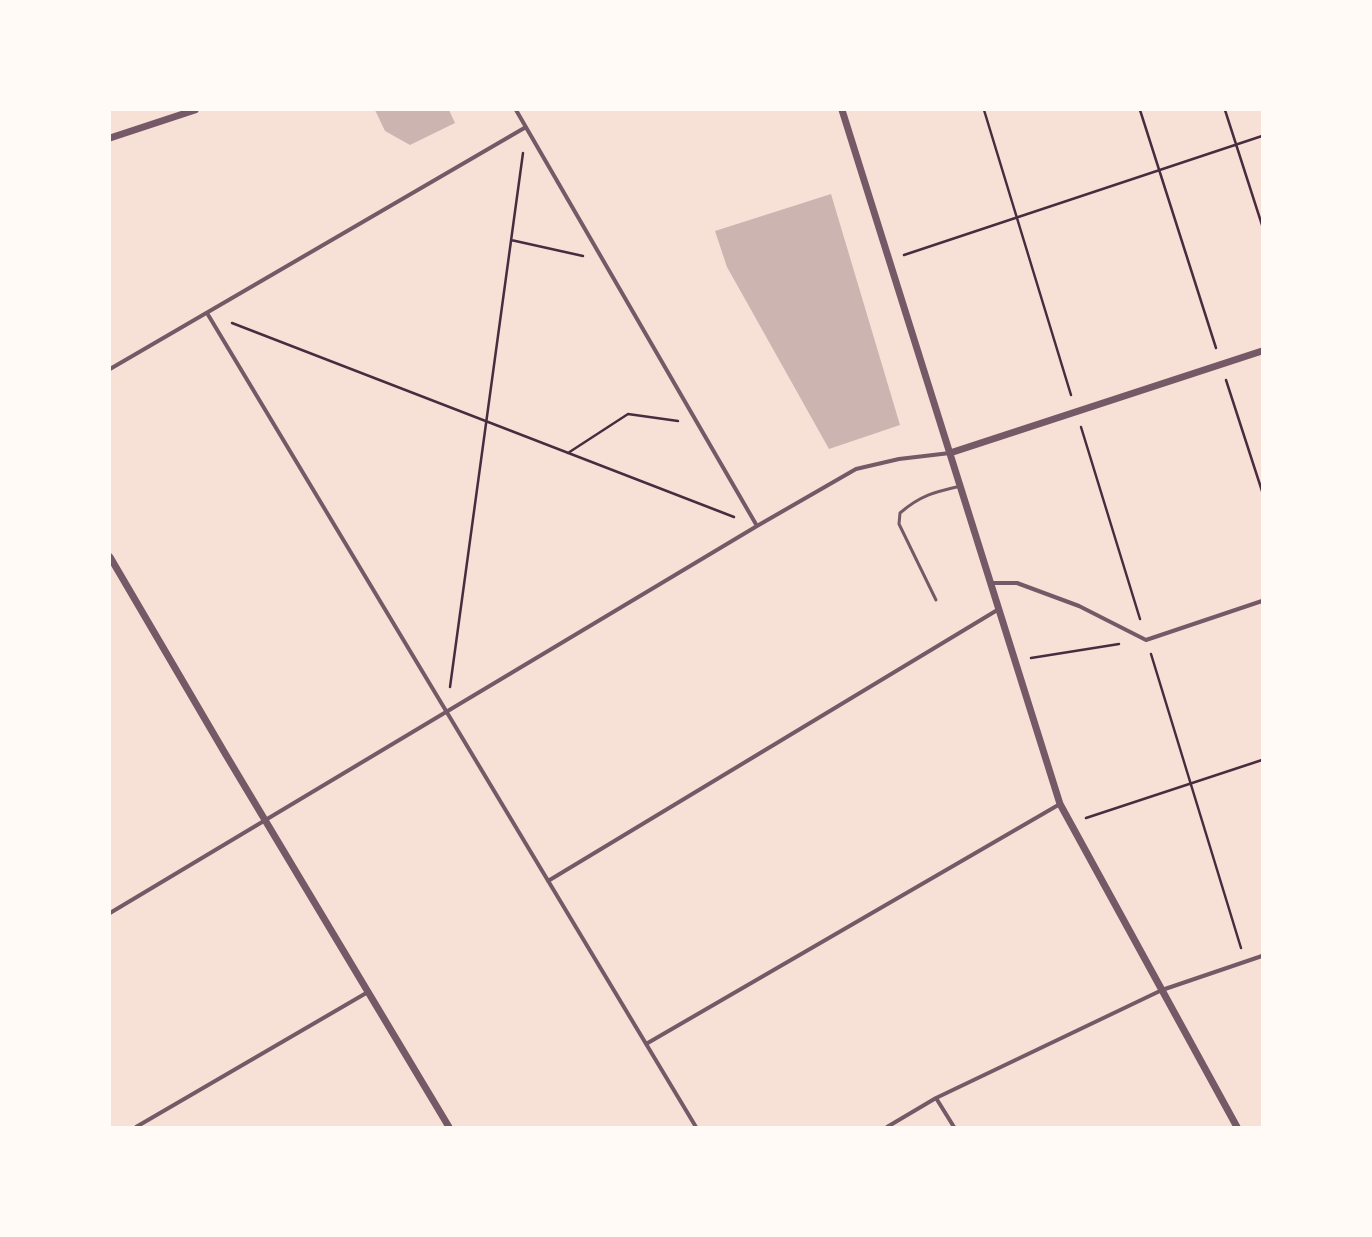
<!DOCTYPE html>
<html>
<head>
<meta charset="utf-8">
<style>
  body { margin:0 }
  #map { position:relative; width:1372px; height:1237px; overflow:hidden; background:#f7e1d7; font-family:"IBM Plex Sans",sans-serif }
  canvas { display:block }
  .frame { position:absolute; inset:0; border:111px solid #fffaf5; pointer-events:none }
</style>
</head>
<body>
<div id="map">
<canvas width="1372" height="1237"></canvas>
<div class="frame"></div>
</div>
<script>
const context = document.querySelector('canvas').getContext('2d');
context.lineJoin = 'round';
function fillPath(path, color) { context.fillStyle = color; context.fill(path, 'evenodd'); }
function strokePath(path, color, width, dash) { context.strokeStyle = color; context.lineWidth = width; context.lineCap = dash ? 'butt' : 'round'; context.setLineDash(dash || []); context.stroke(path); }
fillPath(new Path2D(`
  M375 110H449L455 123 410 145 385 131Z
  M831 194 900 425 829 449 727 267 715 231Z`), '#ccb4b1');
strokePath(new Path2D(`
  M984 110 1071 395
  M1140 110 1216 348
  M1225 110 1262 225
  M511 240 583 256
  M904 255 1262 136
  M232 323 734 517
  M1226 380 1262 491
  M1081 427 1140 619
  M568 453 628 414 678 421
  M1151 654 1241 948
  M1031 658 1119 644
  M450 687 523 153
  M1086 818 1262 760`), '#4a2c40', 2.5);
strokePath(new Path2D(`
  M936 600 899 524 900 513C921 495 935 492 961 486`), '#755966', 3);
strokePath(new Path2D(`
  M516 110 757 526
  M207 313 696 1127
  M110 369 526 127
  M991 583H1017L1079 606 1146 640 1262 601
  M548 881 999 609
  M110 913 757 526 856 469 899 459 950 453
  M646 1044 1060 804
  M936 1098 954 1127
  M136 1127 368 992
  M887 1127 936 1098 1162 990 1262 956`), '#755966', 4);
strokePath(new Path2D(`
  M842 110 1060 804 1237 1127
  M110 138 195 110
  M950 453 1262 351
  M110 557 226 755 449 1127`), '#755966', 7);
</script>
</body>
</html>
